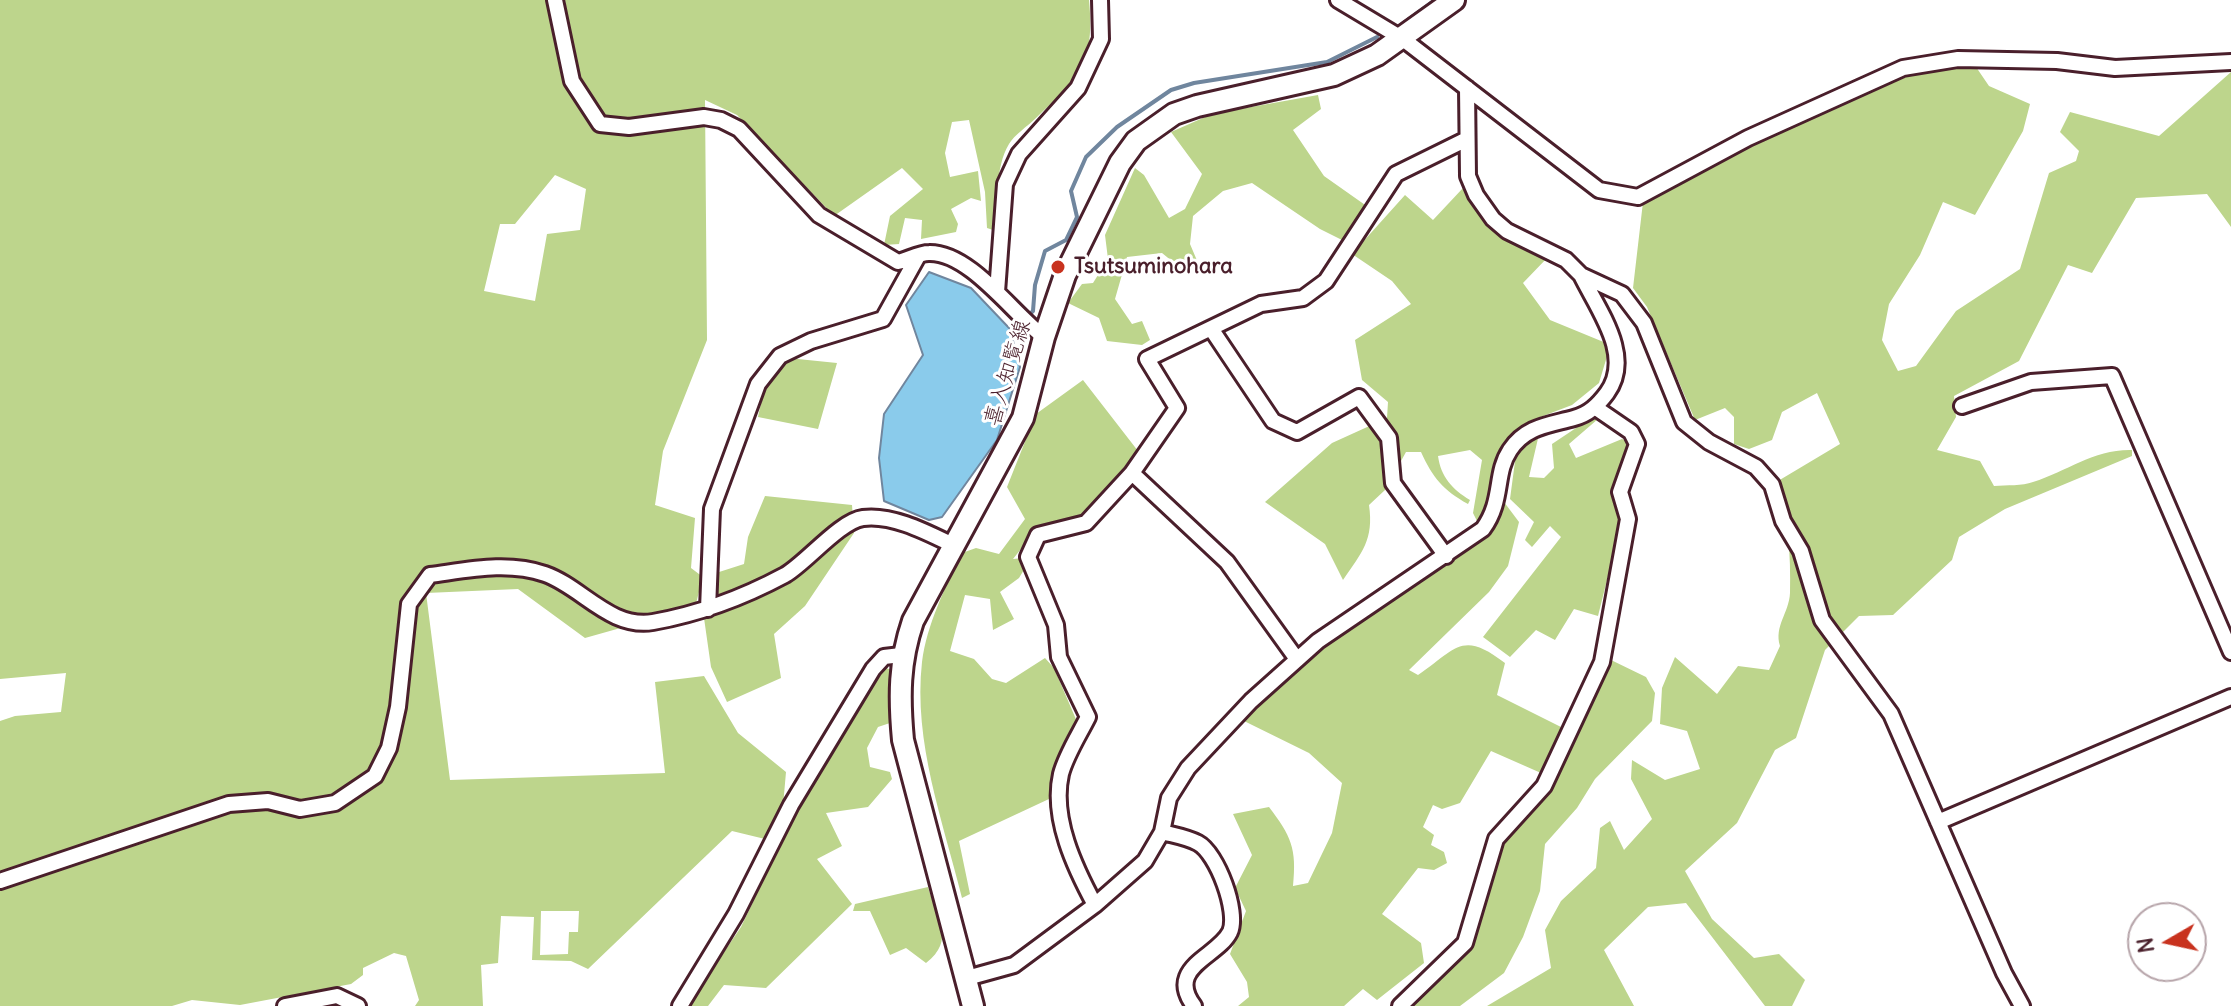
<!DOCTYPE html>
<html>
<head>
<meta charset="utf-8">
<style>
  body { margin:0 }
  #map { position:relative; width:2231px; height:1006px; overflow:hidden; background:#fff; font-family:Delius,sans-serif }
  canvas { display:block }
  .north { position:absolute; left:2127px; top:902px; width:80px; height:80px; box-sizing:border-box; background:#fff; border:2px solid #b7a5aa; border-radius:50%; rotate:261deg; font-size:22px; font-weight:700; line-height:32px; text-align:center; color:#4a1f2b }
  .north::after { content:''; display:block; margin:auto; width:28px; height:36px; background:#c8321e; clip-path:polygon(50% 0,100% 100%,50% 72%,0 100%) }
</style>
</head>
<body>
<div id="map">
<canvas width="2231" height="1006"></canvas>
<div class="north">N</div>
</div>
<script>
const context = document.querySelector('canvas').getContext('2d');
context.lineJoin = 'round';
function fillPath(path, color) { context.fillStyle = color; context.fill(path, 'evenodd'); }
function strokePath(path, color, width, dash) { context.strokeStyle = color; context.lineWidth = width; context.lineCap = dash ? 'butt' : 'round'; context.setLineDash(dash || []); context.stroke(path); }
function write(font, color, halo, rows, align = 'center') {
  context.font = font + ' Delius,"Klee One",sans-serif'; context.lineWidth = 6; context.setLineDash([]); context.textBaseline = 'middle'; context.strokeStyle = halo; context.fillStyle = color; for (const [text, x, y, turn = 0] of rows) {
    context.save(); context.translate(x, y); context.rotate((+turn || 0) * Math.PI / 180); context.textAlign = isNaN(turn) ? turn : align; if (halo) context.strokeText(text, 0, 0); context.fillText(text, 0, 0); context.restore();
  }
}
fillPath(new Path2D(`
  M0 0H551C557 49 561 107 608 133L587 95 573 54 565 0H1089C1095 63 1080 76 1036 118 1028 126 1014 135 1009 144 995 167 997 205 996 231L987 228 985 192 969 120 952 122 945 153 950 177 978 171 981 201 971 198 951 209 958 224 956 232 921 239 922 220 905 218 899 244 884 245 890 216 923 189 902 168 834 216 737 115 705 100 707 340 663 451 655 505 695 518 691 568 703 577 695 607 585 638 518 589 426 593 450 780 665 773 655 682 704 676 738 733 786 772 783 806 765 839 732 831 588 969 571 961 532 960 534 917 501 916 498 963 481 965 483 1006H415L419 1000 406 956 394 953 363 968V975L351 984 240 1005 192 1000 172 1006H0V721L15 716 61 712 66 673 0 679ZM555 175 586 189 580 230 547 234 535 301 484 291 500 224H515ZM541 911H579L578 932H569L568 954 540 955Z
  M1974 64 1989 86 2030 104 2023 131 1975 215 1943 202 1920 255 1889 304 1882 340 1898 371 1916 366 1956 311 2020 269 2049 173 2076 161 2079 151 2060 132 2070 112 2159 136 2231 72V227L2207 194 2136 198 2092 273 2068 265 2019 361 1954 396 1956 417 1937 450 1980 461 1994 486C2007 485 2022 486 2033 482 2068 471 2094 449 2132 450V456L2005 509 1959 537 1952 560 1893 615 1859 616 1825 650 1796 738 1775 750 1737 823 1685 871 1712 919 1754 958 1779 954 1805 980 1792 1006H1765L1686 903 1648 907 1604 950 1634 1006H1487L1551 968 1545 930 1561 901 1596 868 1600 828 1610 821 1624 850 1652 819 1631 779 1632 760 1665 780 1700 769 1687 731 1660 724 1662 688 1675 657 1717 694 1738 666 1769 670 1780 646C1774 626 1789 613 1790 593 1791 554 1788 518 1778 481L1840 444 1817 393 1782 412 1772 440 1749 449 1734 444V417L1725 408 1695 420 1647 307 1633 288 1643 202 1767 136 1911 72Z
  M1318 95 1321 109 1293 130 1324 176 1368 207 1346 242 1320 229 1252 183 1223 191 1193 216 1190 244 1201 270 1189 275 1162 253 1127 257 1115 299 1132 324 1142 321 1150 340 1142 345 1107 341 1099 318 1068 303 1082 284 1093 283 1108 259 1105 235 1135 168 1144 175 1169 218 1185 209 1202 174 1171 132 1212 114Z
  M1463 188 1491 228 1548 257 1523 283 1550 320 1606 343 1608 353 1599 383 1572 405 1530 421 1496 456 1490 506 1478 523 1473 513 1482 460 1470 450 1438 456C1441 477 1452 489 1470 500L1468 504C1443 490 1433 478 1421 452H1406L1385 490 1369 505C1374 540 1362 552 1343 580L1325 544 1265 502 1332 443 1387 418 1388 402 1362 380 1355 340 1411 304 1392 281 1352 254 1405 195 1433 220Z
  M788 358 837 363 818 429 758 417C763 394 769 373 788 358Z
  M1083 380 1138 451 1121 482 1097 498 1087 517 1036 530 1013 559 1023 558 1025 568 1019 578 1000 592 1014 619 993 630 990 599 965 595 950 651 974 659 992 679 1006 683 1045 658 1054 668 1078 724 1058 756 1049 799 959 841 970 894 962 898C943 821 913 742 922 662 927 624 945 588 962 553L976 548 999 554 1025 519 1007 487 1036 414Z
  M1594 416 1598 419 1569 444 1576 458 1622 439 1631 444 1622 520 1598 616 1574 609 1555 640 1536 630 1510 657 1483 637 1561 537 1550 526 1532 547 1525 540 1534 522 1510 499 1516 454 1540 430 1529 477 1544 478 1554 468 1552 444Z
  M765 496 852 505 854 533 805 606 774 634 781 678 727 702 711 667 704 618 715 611 716 573 744 564 748 537Z
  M1504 502 1519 522 1508 566 1489 592 1409 670 1418 675C1457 648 1462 630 1505 663L1497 695 1563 728 1541 773 1491 751 1460 803 1442 809 1433 805 1423 827 1434 835 1431 845 1444 852 1447 863 1434 870 1418 868 1382 914 1421 943 1424 963 1377 1000 1363 989 1344 1006H1238L1249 997 1247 982 1230 954 1246 911 1235 888 1252 855 1233 814 1269 807C1291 836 1297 848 1293 886L1308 883 1332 833 1342 783 1309 753 1242 720 1303 659 1489 535Z
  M1611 660 1646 677 1655 693 1652 721 1595 779 1577 808 1545 844 1540 891 1523 937 1504 973 1460 1006H1411L1473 941 1501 843 1578 722Z
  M883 667 892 670 890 723 878 727 867 748 870 767 890 772 892 779 868 807 826 813 842 846 817 859 852 904 766 988 724 985 708 1006H690L688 1005 741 927 796 812Z
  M928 887C937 918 956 940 926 963L906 948 890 955 870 911H853L855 904Z`), '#bdd58c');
const water = new Path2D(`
  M929 272 971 288 1010 329 1020 367 997 440 942 517 929 520 884 501 879 458 884 414 923 355 906 305Z`);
fillPath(water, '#8acbeb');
strokePath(water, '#70869e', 2);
strokePath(new Path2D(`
  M1402 24 1435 0
  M1027 317 1033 311 1035 285 1045 251 1066 240 1077 217 1071 191 1086 157 1117 127 1171 90 1194 83 1327 62 1377 37
  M1008 333 1018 326`), '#70869e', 4);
const minor = new Path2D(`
  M555 0 572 81 600 124 629 127 704 117 721 120 739 129 819 215 898 262C907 260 919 253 929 253 970 252 1013 314 1044 337
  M1338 0 1403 39 1599 190 1638 197 1748 138 1903 68 1958 59 2057 61 2115 68 2231 62
  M1467 88 1468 176 1476 195 1493 219 1507 231 1566 260 1581 275 1622 294 1644 323 1684 422 1709 442 1756 467 1772 485 1783 521 1801 551 1822 620 1891 714 2004 973 2022 1006
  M997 292 1005 184 1019 154 1078 88 1101 39 1100 0
  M1212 330 1273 421 1297 432 1359 397 1389 438 1393 483 1446 556
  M1962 406 2031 382 2112 376 2231 652
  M1132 473 1227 562 1296 658
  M708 609 712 509 758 384 780 356 811 341 883 319 918 256
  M1938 822 2231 697
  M1162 832C1173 835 1187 837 1198 843 1217 853 1239 912 1230 932 1221 950 1194 959 1187 977 1183 987 1188 998 1194 1006
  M0 881 229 804 268 801 300 809 335 803 375 776 389 748 398 707 409 604 430 575C468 570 507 561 545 574 582 587 610 629 653 622 698 614 744 597 785 575 806 563 840 521 863 518 893 514 928 533 955 546
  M1095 905C1075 868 1051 818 1061 774 1066 755 1079 735 1088 717L1059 657 1056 625 1028 557 1038 535 1086 523 1132 473 1177 408 1147 359 1261 304 1303 298 1326 281 1396 174 1465 140
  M967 978 1014 965 1095 905 1145 861 1162 832 1169 798 1188 768 1251 701 1318 641 1483 529C1504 500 1494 474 1510 450 1526 426 1549 425 1574 418 1589 414 1598 405 1607 393 1634 356 1598 310 1581 275
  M285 1006 337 996 358 1006
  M680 1006 736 914 791 805 873 669 884 657 901 655
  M1400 1006 1465 943 1496 839 1544 786 1602 662 1628 519 1620 492 1637 444 1631 432 1596 408`);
const secondary = new Path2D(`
  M973 1006 903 740C899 697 899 662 913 621L1023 418 1044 337 1065 275 1120 163 1136 141 1174 114 1197 106 1334 75 1377 55 1454 0`);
strokePath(minor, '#4a1f2b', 20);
strokePath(secondary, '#4a1f2b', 26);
strokePath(minor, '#fff', 14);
strokePath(secondary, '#fff', 20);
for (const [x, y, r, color] of [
  [1058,267,8,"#c8321e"]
]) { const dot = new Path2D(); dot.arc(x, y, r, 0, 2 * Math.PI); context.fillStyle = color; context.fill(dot); strokePath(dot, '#fff', 3); }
write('bold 22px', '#4a1f2b', '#fff', [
  ["Tsutsuminohara",1074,267]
], 'left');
write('22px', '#4a1f2b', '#fff', [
  ["喜入知覧線",1008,373,-73]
]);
</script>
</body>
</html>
